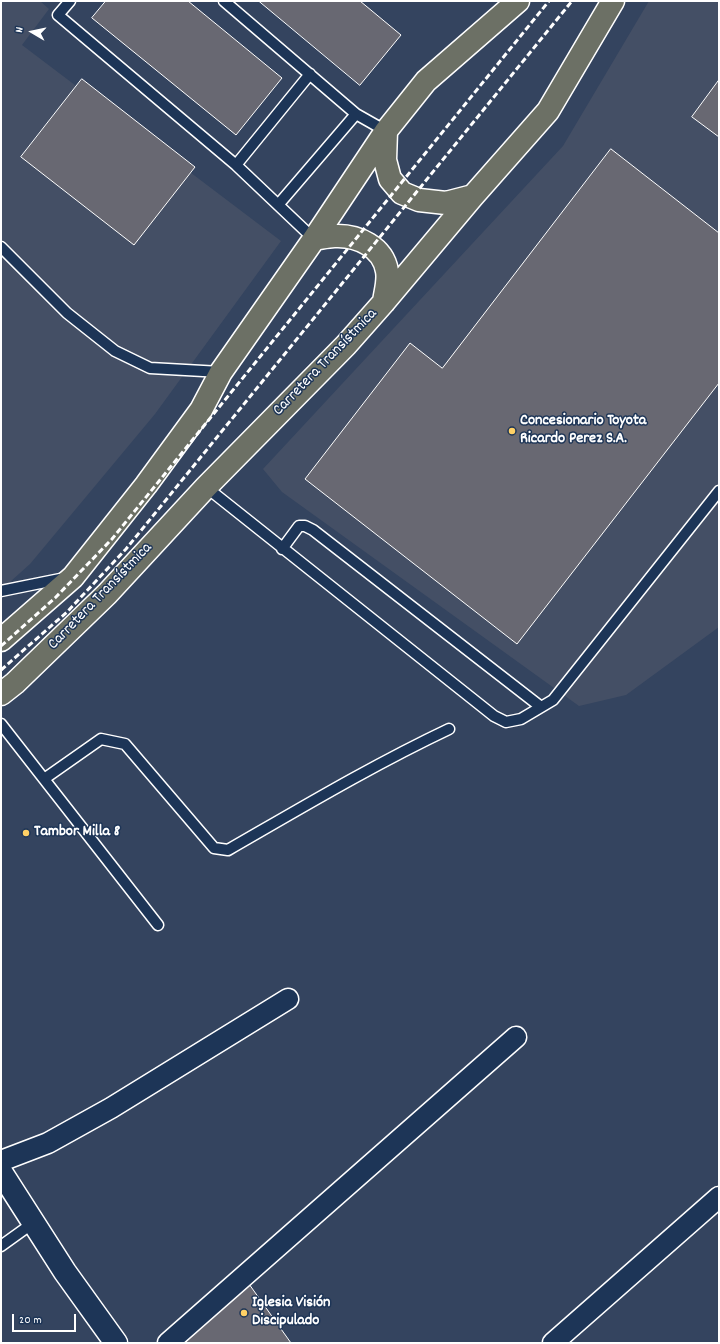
<!DOCTYPE html>
<html>
<head>
<meta charset="utf-8">
<style>
  body { margin:0 }
  #map { position:relative; width:720px; height:1344px; overflow:hidden; background:#34445f; font-family:Dekko,sans-serif }
  canvas { display:block }
  .frame { position:absolute; inset:0; border:2px solid #fff; pointer-events:none }
  .north { position:absolute; left:12px; top:12px; width:40px; height:40px; -webkit-text-stroke:3px #1d3557; paint-order:stroke; rotate:279deg; font-size:11px; font-weight:700; line-height:16px; text-align:center; color:#fff }
  .north::after { content:''; display:block; margin:auto; width:14px; height:18px; background:#fff; clip-path:polygon(50% 0,100% 100%,50% 72%,0 100%) }
  .scale { position:absolute; left:12px; top:1314px; width:64px; height:18px; box-sizing:border-box; border:2px solid #fff; border-top:0; padding-left:5px; font-size:12px; line-height:14px; white-space:nowrap; color:#fff; -webkit-text-stroke:3px #1d3557; paint-order:stroke }
</style>
</head>
<body>
<div id="map">
<canvas width="720" height="1344"></canvas>
<div class="frame"></div>
<div class="north">N</div>
<div class="scale">20 m</div>
</div>
<script>
const context = document.querySelector('canvas').getContext('2d');
context.lineJoin = 'round';
function fillPath(path, color) { context.fillStyle = color; context.fill(path, 'evenodd'); }
function strokePath(path, color, width, dash) { context.strokeStyle = color; context.lineWidth = width; context.lineCap = dash ? 'butt' : 'round'; context.setLineDash(dash || []); context.stroke(path); }
function write(font, color, halo, rows, align = 'center') {
  context.font = font + ' Dekko,sans-serif'; context.lineWidth = 3; context.setLineDash([]); context.textBaseline = 'middle'; context.strokeStyle = halo; context.fillStyle = color; for (const [text, x, y, turn = 0] of rows) {
    context.save(); context.translate(x, y); context.rotate((+turn || 0) * Math.PI / 180); context.textAlign = isNaN(turn) ? turn : align; if (halo) context.strokeText(text, 0, 0); context.fillText(text, 0, 0); context.restore();
  }
}
fillPath(new Path2D(`
  M1 1H40L49 9 22 45 281 241 155 414 30 564 1 590Z
  M649 1H719V627L626 695 579 706 282 492 263 469 563 146Z`), '#444f65');
const building = new Path2D(`
  M106 1H188L282 78 236 135 92 18Z
  M259 1H360L401 35 360 85Z
  M82 79 195 167 134 245 21 157Z
  M719 80V137L692 117Z
  M611 149 719 233V383L517 644 305 479 410 343 442 368Z
  M249 1284 291 1343H185Z`);
fillPath(building, '#686872');
strokePath(building, '#fff', 1);
const lane = new Path2D(`
  M70 1 58 15 236 165 314 239
  M224 1 356 114 386 131
  M236 165 310 74
  M278 205 356 114
  M1 247 67 313 115 351 150 368 221 372
  M206 487 494 716 506 722 521 719 553 700 719 491
  M282 549 299 526H305L313 530 541 707
  M1 591 65 578
  M1 724 158 925
  M44 779 101 739 125 744 214 848 228 850C301 808 373 765 449 729
  M1 1246 33 1223`);
const street = new Path2D(`
  M1 1161 48 1143 111 1108 288 999
  M168 1343 516 1037
  M553 1343 719 1197`);
const secondary = new Path2D(`
  M1 1172 65 1272 116 1343`);
const primary = new Path2D(`
  M386 131 385 160 390 179 402 193 419 200 446 203 473 196
  M314 239C321 238 328 236 335 236 358 235 383 247 387 271 389 281 385 293 384 302
  M1 640 73 577 146 485 201 410 221 372 314 239 386 131 426 81 518 1
  M1 694 15 683 107 594 206 487 346 345 384 302 473 196 548 111 613 1`);
strokePath(lane, '#fff', 13);
strokePath(street, '#fff', 23);
strokePath(secondary, '#fff', 25);
strokePath(primary, '#fff', 25);
strokePath(lane, '#1d3557', 10);
strokePath(street, '#1d3557', 20);
strokePath(secondary, '#1d3557', 22);
strokePath(primary, '#6c7065', 22);
strokePath(new Path2D(`
  M1 646 55 598 112 539 549 1
  M1 670 67 612 126 549 572 1`), '#fff', 3, [6, 3]);
for (const [x, y, r, color] of [
  [512,431,4,"#ffd166"],
  [26,833,4,"#ffd166"],
  [244,1313,4,"#ffd166"]
]) { const dot = new Path2D(); dot.arc(x, y, r, 0, 2 * Math.PI); context.fillStyle = color; context.fill(dot); strokePath(dot, '#1d3557', 1.5); }
write('16px', '#fff', '#1d3557', [
  ["Carretera Transístmica",326,363,-46],
  ["Carretera Transístmica",101,597,-46]
]);
write('bold 16px', '#fff', '#1d3557', [
  ["Concesionario Toyota",520,422],
  ["Ricardo Perez S.A.",520,440],
  ["Tambor Milla 8",34,833],
  ["Iglesia Visión",252,1304],
  ["Discipulado",252,1322]
], 'left');
</script>
</body>
</html>
